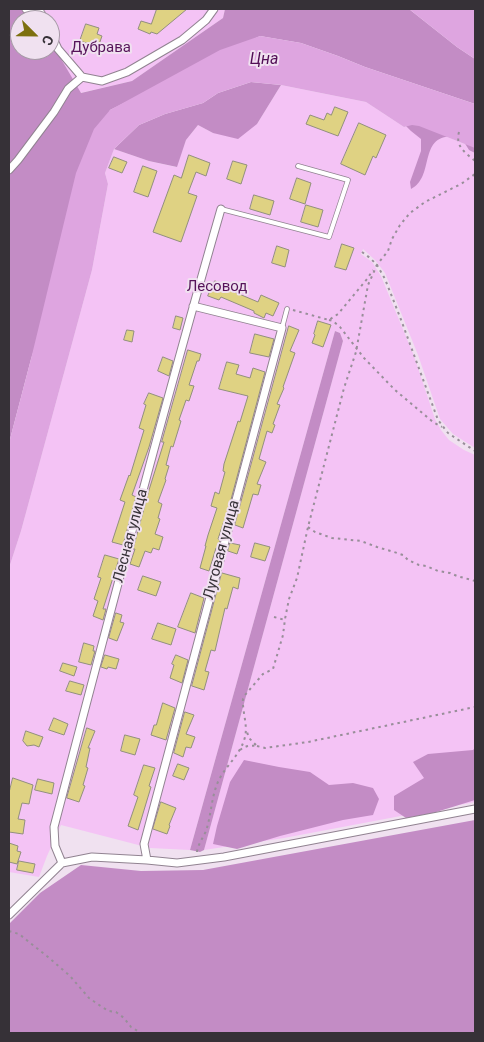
<!DOCTYPE html>
<html>
<head>
<meta charset="utf-8">
<style>
  body { margin:0 }
  #map { position:relative; width:484px; height:1042px; overflow:hidden; background:#f0e1f0; font-family:Roboto,sans-serif }
  canvas { display:block }
  .frame { position:absolute; inset:0; border:10px solid #363137; pointer-events:none }
  .north { position:absolute; left:10px; top:10px; width:50px; height:50px; box-sizing:border-box; background:#f0e1f0; border:1px solid #a69ba6; border-radius:50%; rotate:113deg; font-size:14px; font-weight:700; line-height:20px; text-align:center; color:#363137 }
  .north::after { content:''; display:block; margin:auto; width:18px; height:22px; background:#7d700f; clip-path:polygon(50% 0,100% 100%,50% 72%,0 100%) }
</style>
</head>
<body>
<div id="map">
<canvas width="484" height="1042"></canvas>
<div class="frame"></div>
<div class="north">С</div>
</div>
<script>
const context = document.querySelector('canvas').getContext('2d');
context.lineJoin = 'round';
function fillPath(path, color) { context.fillStyle = color; context.fill(path, 'evenodd'); }
function strokePath(path, color, width, dash) { context.strokeStyle = color; context.lineWidth = width; context.lineCap = dash ? 'butt' : 'round'; context.setLineDash(dash || []); context.stroke(path); }
function write(font, color, halo, rows, align = 'center') {
  context.font = font + ' Roboto,sans-serif'; context.lineWidth = 4; context.setLineDash([]); context.textBaseline = 'middle'; context.strokeStyle = halo; context.fillStyle = color; for (const [text, x, y, turn = 0] of rows) {
    context.save(); context.translate(x, y); context.rotate((+turn || 0) * Math.PI / 180); context.textAlign = isNaN(turn) ? turn : align; if (halo) context.strokeText(text, 0, 0); context.fillText(text, 0, 0); context.restore();
  }
}
fillPath(new Path2D(`
  M32 9H225L223 18 132 81 80 93 50 40V20H39Z
  M281 85 366 102 404 127 412 125 419 126 475 148V448L453 434 440 419 418 355 385 273 375 260 363 249 361 254 372 262 381 276 414 356 435 419 441 430 449 440 464 450 475 455V802L284 838 204 850 343 341 340 333 335 331 190 850 150 848 61 825 47 856 39 877 9 872V568L21 531 92 270 108 184 105 173 114 149 149 161 176 167 186 140 198 125 213 133 257 124Z`), '#f4c3f5');
fillPath(new Path2D(`
  M9 9H32L39 20H20V50H50V40L81 93 132 81 223 18 225 9H409L457 47 475 59V104L365 67 338 56 301 43 260 36 110 110 31 359 9 443Z
  M251 82 281 85 257 124 238 139 213 133 198 125 186 140 177 167 149 161 114 149 139 125 165 114 203 103 218 93Z
  M408 120 475 131V153L469 150 461 137C415 130 437 176 411 189L410 182 421 151V139L411 131 405 125Z
  M335 331 340 333 343 341 204 850 200 852 190 850Z
  M475 748V800L433 813 406 818 394 810V796L424 778 413 762 428 754 473 750Z
  M244 760 279 767 310 772 329 785 353 783 373 788 379 799 373 815 343 820 280 836 237 849 213 844 217 826 230 782Z
  M475 820V1033H9V924L40 893 81 865 141 871 203 870Z`), '#c38cc5');
fillPath(new Path2D(`
  M409 9H475V59L457 47Z
  M260 36 301 43 338 56 365 67 475 104V148L419 126 412 125 404 127 366 102 281 85 251 82 218 93 203 103 165 114 139 125 114 149 105 173 108 184 92 270 21 531 9 568V443L31 359 76 173 94 129 110 110 220 50Z`), '#dea5e0');
const building = new Path2D(`
  M157 9H187L157 34 151 32 150 34 138 29 141 21 151 24Z
  M86 24 99 28 97 34 102 36 96 53 88 50 90 44 80 41Z
  M335 107 348 112 338 136 306 124 310 115 324 120 327 113 331 115Z
  M359 123 386 135 376 158 373 156 365 175 341 164Z
  M189 155 210 163 206 176 196 172 188 193 197 196 181 242 153 232 174 175 181 178Z
  M114 157 127 162 122 173 109 168Z
  M233 161 247 165 241 184 227 179Z
  M143 166 157 171 148 197 134 192Z
  M297 178 311 183 305 204 290 199Z
  M254 195 274 201 270 215 250 209Z
  M306 205 323 210 318 227 301 222Z
  M342 244 354 248 346 270 335 267Z
  M277 246 289 250 285 267 272 263Z
  M215 281 226 285 225 288 258 302 261 295 279 303 273 316 266 313 264 318 254 313V311L221 297 219 300 208 296Z
  M176 316 183 318 180 330 173 328Z
  M318 321 331 325 323 347 312 343 315 335 314 334Z
  M289 326 299 330 290 351 295 353 283 387 284 388 277 404 280 405 273 424 275 425 272 433 267 431 259 459 266 462 257 484 261 485 258 495 253 494 243 528 235 525Z
  M127 330 134 331 132 342 124 340Z
  M255 334 274 339 269 357 250 353Z
  M188 350 201 354 199 361H197L189 385 194 386 189 401 186 400 179 420 181 421 173 447 171 446 166 465 169 466 165 479 166 480 158 502 162 504 158 518 160 519 155 534 163 537 159 550 153 548 151 553 145 551 139 567 130 564 135 549H133L149 490 164 442H162Z
  M163 357 173 361 169 376 158 371Z
  M227 362 239 365 236 374 250 378 253 368 265 372 225 522 224 521 218 539 220 540 218 548H216L209 571 200 568 206 546H205L208 535 217 508 211 506 215 492 219 494 225 472 223 471 224 464 238 421 240 422 248 396 219 389Z
  M149 393 163 398 149 447 132 495 136 497 123 545 112 542 125 502 120 500 129 475 130 476 144 430 139 428 146 405 144 404Z
  M230 543 240 545 237 554 228 551Z
  M255 543 270 547 265 561 251 557Z
  M105 555 119 559 103 609H106L103 620 93 616 98 601 94 599 101 578 98 577Z
  M222 573 240 578 238 589 233 587 227 609 225 608 215 651 211 650 205 671 209 672 204 690 192 686Z
  M143 576 161 582 156 596 138 590Z
  M191 593 204 598 195 633 178 627Z
  M116 613 122 615 120 622 124 623 117 641 109 638Z
  M158 623 176 629 171 645 152 639Z
  M84 643 94 646 93 651H95L91 665 79 662Z
  M105 655 119 659 116 669 108 667 107 669 101 667Z
  M176 655 188 660 182 683 170 678 174 665 172 664Z
  M63 663 77 667 74 676 60 671Z
  M70 681 84 685 81 695 66 691Z
  M163 703 175 708 166 740 151 735 154 725H156Z
  M185 712 194 715 186 734 195 737 191 748 186 747 183 757 174 753Z
  M54 718 68 724 64 735 49 730Z
  M87 728 95 731 88 748H90L86 767 88 768 83 785 85 786 79 802 67 798Z
  M26 731 43 737 39 747 34 745 27 746 23 741Z
  M125 735 140 739 135 755 121 751Z
  M178 764 189 768 184 780 173 776Z
  M144 765 155 768 149 786 151 787 138 830 128 826 138 797 134 795Z
  M13 778 33 785 29 804 22 803 18 819 25 820 23 834 9 832V793Z
  M38 779 54 783 52 794 35 790Z
  M161 802 176 808 169 825 170 826 167 834 153 829Z
  M9 843 18 846 17 851 21 852 17 864 9 862Z
  M19 861 35 864 33 873 17 870Z`);
fillPath(building, '#dfd283');
strokePath(building, '#92907e', 1);
const service = new Path2D(`
  M221 209 329 237 348 180 298 166
  M282 328 287 309`);
const minor = new Path2D(`
  M26 9 41 13 44 20
  M50 32 58 49 82 77
  M9 170 18 160 54 112 68 89 82 77 102 81 127 72 182 40 206 20 214 9
  M147 860 144 844 282 328 193 306
  M62 863 55 846 54 827C108 621 162 414 221 209
  M9 915 62 863 92 857 147 860 177 863 224 857 475 809`);
strokePath(service, '#918391', 5.5);
strokePath(minor, '#918391', 9);
strokePath(new Path2D(`
  M459 132C455 147 466 153 475 161
  M362 252 370 258 377 265 385 279 400 317 438 420 448 433 475 451
  M376 266 388 251 392 239 400 225 410 213 425 202 461 184 475 174
  M293 310 329 320 338 314 367 279 373 270
  M329 320 333 321 340 327 364 358 395 390 433 422 442 427
  M308 527 315 532 332 538 361 541 377 547 394 552 403 555 408 560 419 565 426 566 438 571 450 573 457 576 475 581
  M274 617 285 620
  M257 746 265 748 308 742 475 707
  M240 750C245 746 250 745 257 746L249 738 247 732
  M197 852C198 844 203 838 206 831 212 813 211 793 221 776 229 763 241 753 245 737 248 725 242 711 243 699L245 695 263 674 273 669 283 635 285 619 289 599 297 578 308 527 344 388 356 352 368 285 377 265
  M9 931 19 934 48 957 70 976 89 998 102 1007 109 1011 116 1012 124 1018 131 1027 141 1033`), '#988e99', 2, [2.5, 4]);
strokePath(service, '#fff', 4);
strokePath(minor, '#fff', 7);
write('15px', '#56145a', '#f0e1f0', [
  ["Дубрава",101,48],
  ["Лесовод",217,287]
]);
write('15px', '#363137', '#f0e1f0', [
  ["Лесная улица",131,536,-75],
  ["Луговая улица",222,550,-75]
]);
write('italic 16px', '#520f56', '#f0e1f0', [
  ["Цна",264,60]
]);
</script>
</body>
</html>
